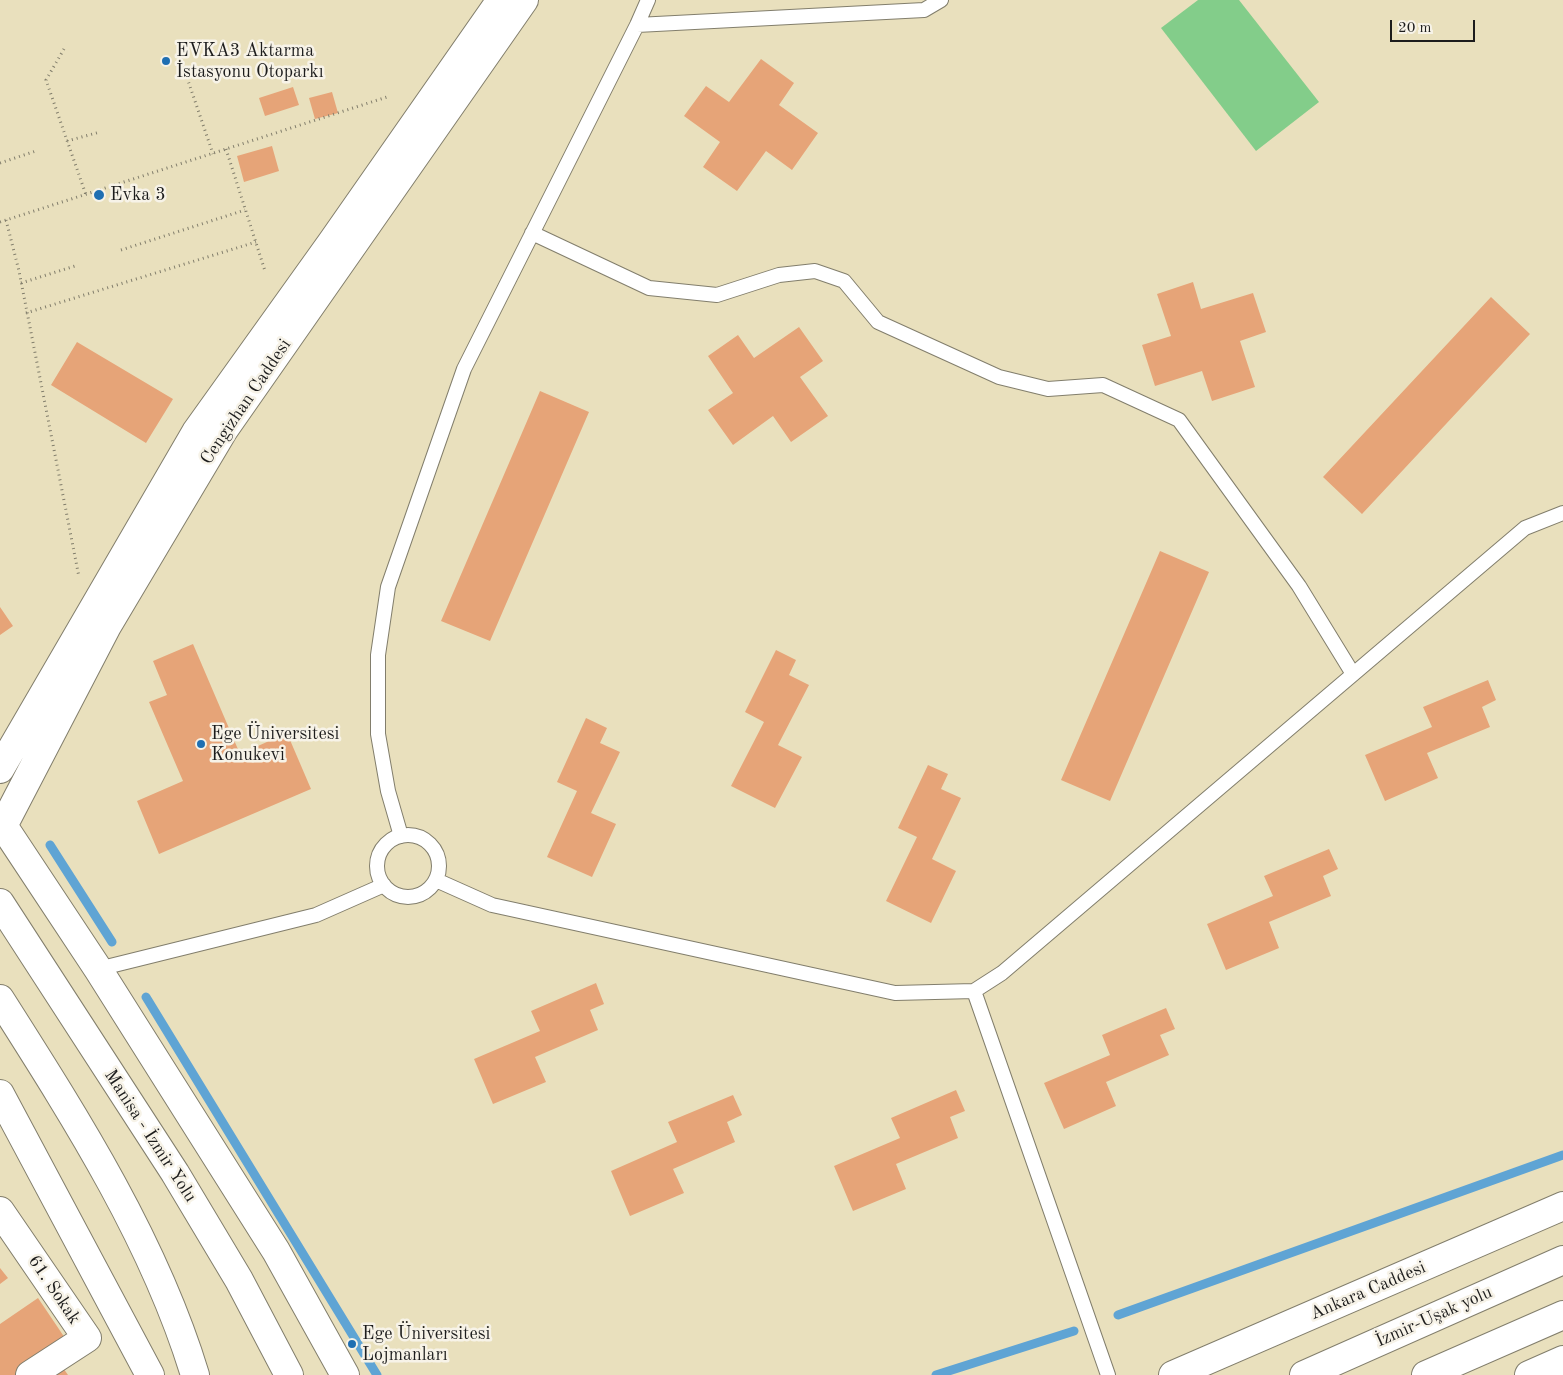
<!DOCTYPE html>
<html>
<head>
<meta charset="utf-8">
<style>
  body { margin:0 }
  #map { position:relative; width:1563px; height:1375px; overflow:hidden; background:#e9e0bd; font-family:"Old Standard TT",serif }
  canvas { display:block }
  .scale { position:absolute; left:1390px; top:20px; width:85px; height:22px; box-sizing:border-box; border:2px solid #1c1c1c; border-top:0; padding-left:6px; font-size:15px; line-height:18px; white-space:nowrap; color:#1c1c1c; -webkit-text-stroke:4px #f7f3e8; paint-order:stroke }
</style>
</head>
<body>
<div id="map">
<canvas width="1563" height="1375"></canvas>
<div class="scale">20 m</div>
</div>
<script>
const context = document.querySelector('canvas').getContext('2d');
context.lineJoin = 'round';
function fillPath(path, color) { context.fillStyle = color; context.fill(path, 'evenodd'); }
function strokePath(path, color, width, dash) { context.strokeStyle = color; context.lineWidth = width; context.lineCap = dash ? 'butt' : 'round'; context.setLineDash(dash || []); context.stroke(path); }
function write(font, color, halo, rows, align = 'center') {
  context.font = font + ' "Old Standard TT",serif'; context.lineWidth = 5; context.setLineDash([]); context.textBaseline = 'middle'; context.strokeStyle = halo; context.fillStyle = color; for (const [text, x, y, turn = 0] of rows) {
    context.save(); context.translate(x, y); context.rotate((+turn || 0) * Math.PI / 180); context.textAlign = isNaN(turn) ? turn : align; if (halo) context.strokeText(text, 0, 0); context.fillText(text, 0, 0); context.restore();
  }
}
fillPath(new Path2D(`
  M1198 0H1239L1319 102 1256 151 1161 28Z`), '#83cd8a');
strokePath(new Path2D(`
  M50 845 112 942
  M146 997 377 1375
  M1118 1315 1563 1155
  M936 1375 1074 1331`), '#5fa4d4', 9);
fillPath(new Path2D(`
  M761 59 794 83 779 105 818 133 792 170 766 151 737 191 703 167 720 142 684 116 706 86 729 102Z
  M293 87 299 105 265 116 259 98Z
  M332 92 338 113 315 119 309 98Z
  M272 146 279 171 244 182 237 156Z
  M1193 282 1201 309 1253 293 1266 332 1240 341 1255 387 1212 401 1202 371 1155 386 1142 345 1171 336 1157 294Z
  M1491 297 1530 334 1362 514 1323 477Z
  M799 327 823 361 800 377 828 416 791 442 773 416 733 445 708 410 733 393 708 356 738 335 754 358Z
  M77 342 173 399 146 443 51 385Z
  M540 391 589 412 490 641 441 621Z
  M1160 551 1209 572 1110 801 1061 780Z
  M0 607 13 626 0 635Z
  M193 644 240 754 287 733 311 789 159 854 137 801 183 781 149 702 167 695 153 661Z
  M776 650 796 660 789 675 809 685 778 745 802 757 775 808 731 786 764 722 745 712Z
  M1488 680 1496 700 1482 707 1490 727 1427 753 1438 778 1385 801 1365 755 1432 727 1423 707Z
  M586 718 607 728 600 743 620 752 591 813 616 824 592 877 547 857 577 791 557 782Z
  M928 765 948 774 941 789 961 798 932 859 956 871 931 923 886 901 917 837 898 828Z
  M1329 849 1338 869 1323 876 1331 896 1269 922 1279 948 1226 970 1207 924 1273 896 1264 876Z
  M596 983 604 1004 590 1010 598 1030 535 1057 546 1082 493 1104 474 1059 540 1031 531 1011Z
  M1166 1008 1175 1029 1160 1035 1169 1055 1106 1082 1116 1106 1064 1129 1044 1083 1110 1055 1102 1035Z
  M956 1090 965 1111 950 1117 958 1138 896 1164 906 1189 853 1211 834 1166 900 1138 891 1118Z
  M733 1095 742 1115 727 1122 735 1142 673 1169 684 1193 630 1216 611 1171 677 1142 668 1122Z
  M0 1268 8 1278 0 1284Z
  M38 1298 69 1344 24 1375H0V1324Z
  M61 1365 68 1375H46Z`), '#e6a478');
const service = new Path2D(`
  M637 25 924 10 941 0
  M532 233 649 288 717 295 779 275 815 271 844 281 878 322 999 377 1048 389 1103 385 1179 420 1299 586 1353 674
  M377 866a31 31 0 1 1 62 0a31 31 0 1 1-62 0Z
  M401 836 388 791 378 734V655L388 587 464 369 637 25 648 0
  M436 880 492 905 895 993 974 991 1002 973 1525 528 1563 513
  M98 969 316 915 384 885
  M974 991 1108 1375`);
const minor = new Path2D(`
  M0 1211 87 1338 30 1375`);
const secondary = new Path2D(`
  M0 769 196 432 332 242 501 0
  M0 821 98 969 276 1251 345 1375
  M3 826 107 626 223 431 524 0
  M0 1094 150 1375
  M1173 1375 1563 1206
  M1529 1375 1563 1360`);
const trunk = new Path2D(`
  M0 903 175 1173 239 1280 289 1375
  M0 999C75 1117 154 1240 195 1375
  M1304 1375 1563 1260
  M1426 1375 1563 1315`);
strokePath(service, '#827e6c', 16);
strokePath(minor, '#827e6c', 30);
strokePath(secondary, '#827e6c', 30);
strokePath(trunk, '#827e6c', 30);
strokePath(new Path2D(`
  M64 49 46 80 86 195
  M179 54 213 154
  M67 141 100 132
  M226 149 265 271
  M0 163 36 151
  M6 220 19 271 79 577
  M0 222 387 97
  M121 250 245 210
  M21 283 75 266
  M26 313 256 242`), '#827e6c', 3, [1, 4]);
strokePath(service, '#fff', 14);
strokePath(minor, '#fff', 28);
strokePath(secondary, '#fff', 28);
strokePath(trunk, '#fff', 28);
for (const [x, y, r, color] of [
  [166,61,5,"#1f6fb2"],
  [99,195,6,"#1f6fb2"],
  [201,744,5,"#1f6fb2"],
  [352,1344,5,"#1f6fb2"]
]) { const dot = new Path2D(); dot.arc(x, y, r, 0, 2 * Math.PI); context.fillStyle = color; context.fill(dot); strokePath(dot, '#f7f3e8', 2); }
write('18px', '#1c1c1c', '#f7f3e8', [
  ["EVKA3 Aktarma",176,51],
  ["İstasyonu Otoparkı",176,72],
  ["Evka 3",110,195],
  ["Ege Üniversitesi",211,734],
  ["Konukevi",211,755],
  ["Ege Üniversitesi",362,1334],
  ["Lojmanları",362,1355]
], 'left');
write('18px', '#1c1c1c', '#f7f3e8', [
  ["Cengizhan Caddesi",246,402,-56],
  ["Manisa - İzmir Yolu",150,1136,57],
  ["61. Sokak",54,1290,56],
  ["Ankara Caddesi",1368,1291,-23],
  ["İzmir-Uşak yolu",1434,1317,-24]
]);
</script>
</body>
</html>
